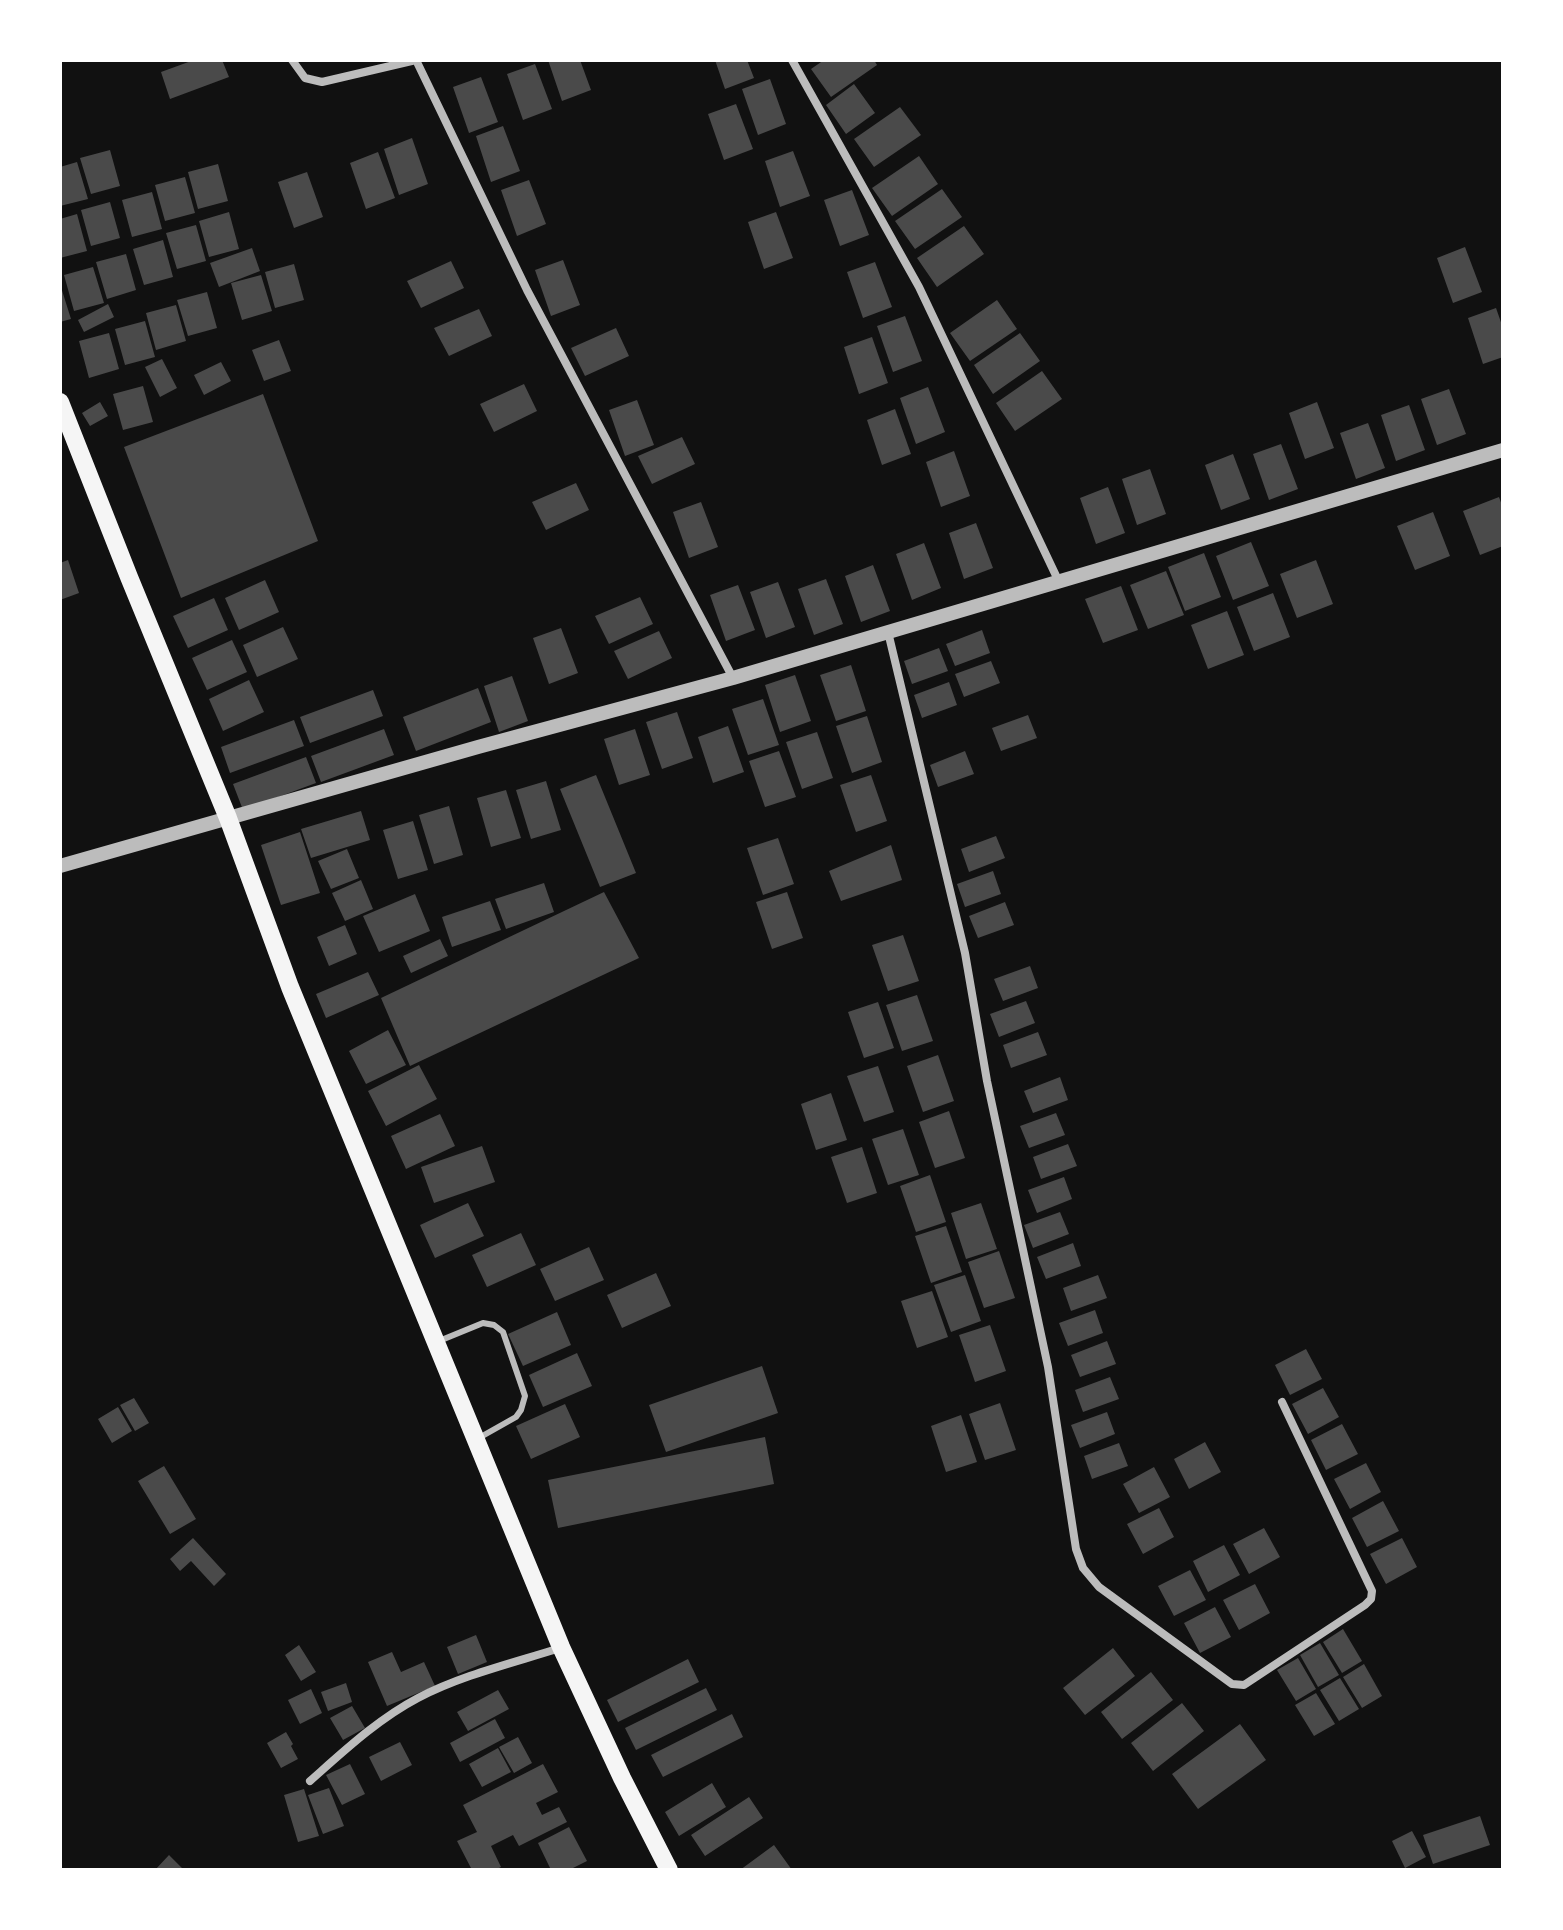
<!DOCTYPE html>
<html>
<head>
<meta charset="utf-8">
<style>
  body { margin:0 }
  #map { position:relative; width:1563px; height:1930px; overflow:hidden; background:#111; font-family:Lato,sans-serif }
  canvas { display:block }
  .frame { position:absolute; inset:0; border:62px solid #fff; pointer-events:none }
</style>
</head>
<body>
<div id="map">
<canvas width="1563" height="1930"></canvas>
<div class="frame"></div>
</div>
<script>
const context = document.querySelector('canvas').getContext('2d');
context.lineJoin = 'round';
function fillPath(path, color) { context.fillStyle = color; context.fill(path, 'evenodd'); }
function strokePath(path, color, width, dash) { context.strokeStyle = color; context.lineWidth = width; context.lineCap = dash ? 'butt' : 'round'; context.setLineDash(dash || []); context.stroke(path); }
fillPath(new Path2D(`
  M194 60H222L229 77 170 99 161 72Z
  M548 60H580L591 90 562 101Z
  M715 60H747L754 78 725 89Z
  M824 60H874L877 65 831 97 811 69Z
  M535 64 552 109 523 120 507 74Z
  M481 77 498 122 469 133 453 87Z
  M770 79 786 124 758 135 742 89Z
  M854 84 875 113 846 134 826 105Z
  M736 104 753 149 724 160 708 114Z
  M900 107 921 135 874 167 854 139Z
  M503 126 520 171 491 182 476 136Z
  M412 138 428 184 399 195 384 149Z
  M110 150 120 186 91 194 80 158Z
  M793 151 810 196 780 207 765 161Z
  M378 152 395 198 366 209 350 163Z
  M919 156 938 184 892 216 872 188Z
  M77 162 88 199 60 206V167Z
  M218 164 228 201 198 209 188 172Z
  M307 172 323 217 294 228 278 182Z
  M185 177 195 213 165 221 155 185Z
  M529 180 546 224 517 236 501 190Z
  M942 189 962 217 915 249 895 221Z
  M852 190 869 235 840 246 824 200Z
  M152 192 162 229 132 237 122 200Z
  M110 202 120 238 91 246 81 210Z
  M229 212 239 249 209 257 199 221Z
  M776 212 793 258 764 269 748 222Z
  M77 214 87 251 60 258V219Z
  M196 225 206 261 177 269 166 233Z
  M964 226 984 254 937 287 917 258Z
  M163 240 173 277 144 285 133 249Z
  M1465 247 1482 292 1453 303 1437 258Z
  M252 248 260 271 219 287 210 263Z
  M126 254 136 290 107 299 96 262Z
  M563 260 580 305 551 316 535 270Z
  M451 261 464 288 421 308 407 281Z
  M875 262 892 307 863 318 847 272Z
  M294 264 304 300 275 308 265 272Z
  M93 267 104 303 74 311 64 275Z
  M261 275 272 311 242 320 231 283Z
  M60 284 71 319 60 322Z
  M207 292 217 328 188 336 177 300Z
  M997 300 1017 329 970 361 950 333Z
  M108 304 114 317 84 332 78 320Z
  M176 305 186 341 156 350 146 313Z
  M1496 308 1503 328V357L1483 364 1468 318Z
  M479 309 492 336 449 356 434 328Z
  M905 316 922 361 893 372 877 326Z
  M145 321 155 357 125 365 115 329Z
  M616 328 629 356 585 376 571 348Z
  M109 333 119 369 89 378 79 341Z
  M1020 333 1040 361 993 394 974 365Z
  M872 337 888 383 859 394 844 347Z
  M279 340 291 371 264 381 252 350Z
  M162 359 177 388 160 397 145 367Z
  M221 362 231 381 204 395 194 375Z
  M1042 371 1062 399 1015 431 996 403Z
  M524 384 537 411 494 432 480 404Z
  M143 386 153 422 123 430 113 394Z
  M928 387 945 432 916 444 900 398Z
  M1449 389 1466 434 1437 445 1421 399Z
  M263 394 318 541 181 598 124 447Z
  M637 400 654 445 625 456 609 410Z
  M100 402 108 416 90 426 82 413Z
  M1317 402 1334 448 1305 459 1289 413Z
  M1409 405 1425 450 1396 461 1381 415Z
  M895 409 911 454 882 465 867 420Z
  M1368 423 1385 468 1356 479 1340 433Z
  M682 437 695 464 652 484 638 456Z
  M1281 444 1298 489 1269 500 1253 454Z
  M954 451 970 496 941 507 926 462Z
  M1233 454 1250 499 1221 510 1205 465Z
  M1150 469 1166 514 1137 525 1122 479Z
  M576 483 589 510 546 530 532 502Z
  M1108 487 1125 533 1096 544 1080 498Z
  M1499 497 1503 508V546L1480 555 1463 511Z
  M701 502 718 547 689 558 673 512Z
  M1433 512 1450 556 1415 570 1397 526Z
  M976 523 993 568 964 579 949 533Z
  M1251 542 1269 586 1233 600 1216 556Z
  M924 543 941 588 912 600 896 554Z
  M1204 553 1221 597 1185 611 1168 567Z
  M68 560 79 593 60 600V563Z
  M1316 560 1333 604 1297 618 1280 574Z
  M873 565 890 611 861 622 845 576Z
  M1166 571 1184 615 1148 629 1130 585Z
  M826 579 843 624 814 635 798 589Z
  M265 580 279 612 239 630 225 598Z
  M778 582 795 627 766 638 750 592Z
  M738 585 755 630 726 641 710 595Z
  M1121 586 1138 630 1103 643 1085 599Z
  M1273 593 1290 637 1254 651 1237 607Z
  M640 597 653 624 609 644 595 616Z
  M214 598 228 630 188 648 173 616Z
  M1227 611 1244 655 1208 669 1191 625Z
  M283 627 298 659 257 677 243 645Z
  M561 628 578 673 549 684 533 638Z
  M982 630 990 653 955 666 946 644Z
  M659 631 672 658 628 679 614 651Z
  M232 640 247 672 207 690 192 658Z
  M939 648 948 671 912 684 904 661Z
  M991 661 1000 683 964 697 955 674Z
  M851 665 866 711 836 721 820 675Z
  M795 675 811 721 780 732 765 685Z
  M512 676 528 721 499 732 484 686Z
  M249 680 264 712 223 731 209 699Z
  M949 682 957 705 922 718 914 695Z
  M478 688 491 722 416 751 403 717Z
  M373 690 383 716 310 743 300 717Z
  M763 699 779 745 748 755 732 709Z
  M677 712 693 758 662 769 646 722Z
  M1028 715 1037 738 1001 751 992 728Z
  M867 716 882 762 852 773 836 726Z
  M294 720 304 746 230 773 221 747Z
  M728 726 744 772 713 783 698 737Z
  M384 729 394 755 321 782 311 756Z
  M635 729 650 775 619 785 604 739Z
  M817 732 833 778 802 789 786 742Z
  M779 751 796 797 765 807 749 761Z
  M965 751 974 774 938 787 930 765Z
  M306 757 316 783 243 810 233 784Z
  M596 775 636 873 600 887 560 789Z
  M871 775 887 821 856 832 840 785Z
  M546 781 561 830 531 839 516 790Z
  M506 790 521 838 491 847 477 798Z
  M449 806 463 855 434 864 419 815Z
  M361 811 370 840 311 858 301 829Z
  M413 821 428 870 398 879 383 830Z
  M300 832 320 893 281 905 261 845Z
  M996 836 1005 858 969 872 961 849Z
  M778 838 794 884 763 895 747 848Z
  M891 845 902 880 841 901 829 871Z
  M347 849 359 878 331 889 318 861Z
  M993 871 1001 894 965 907 957 884Z
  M361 880 373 909 345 921 332 893Z
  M544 883 554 912 506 929 495 899Z
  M604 892 639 958 410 1066 381 998Z
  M787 892 803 938 772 949 756 902Z
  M415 894 430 931 379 952 363 916Z
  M490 901 501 930 452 947 442 917Z
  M1005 902 1014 925 978 938 969 916Z
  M345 925 357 954 329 966 317 937Z
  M903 935 919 981 888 991 872 945Z
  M440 939 448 956 411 973 403 956Z
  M1030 966 1038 988 1003 1001 994 979Z
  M368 972 379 995 326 1018 316 994Z
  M917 995 933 1041 902 1051 886 1005Z
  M1026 1001 1035 1023 999 1037 990 1014Z
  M878 1002 894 1048 864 1058 848 1012Z
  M388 1030 406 1065 366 1084 349 1051Z
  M1038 1032 1047 1055 1011 1068 1003 1045Z
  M938 1055 954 1101 923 1112 907 1066Z
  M419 1065 437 1099 386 1126 368 1091Z
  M878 1066 894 1112 864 1122 847 1076Z
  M1060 1077 1068 1100 1033 1113 1024 1091Z
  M831 1093 847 1140 816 1150 801 1104Z
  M949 1111 965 1158 935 1168 919 1122Z
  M1056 1113 1065 1135 1029 1148 1020 1126Z
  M440 1114 455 1146 406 1169 391 1136Z
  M903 1129 919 1175 888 1185 872 1139Z
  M1068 1144 1077 1166 1041 1179 1033 1157Z
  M482 1146 495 1182 434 1203 421 1167Z
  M862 1147 877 1193 847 1203 831 1157Z
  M930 1175 946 1222 916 1232 900 1186Z
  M1064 1177 1072 1199 1037 1213 1028 1190Z
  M468 1203 484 1236 435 1258 420 1225Z
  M981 1203 997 1249 966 1259 951 1213Z
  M1060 1212 1069 1234 1033 1248 1024 1225Z
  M946 1226 962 1272 931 1283 915 1236Z
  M521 1233 536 1265 487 1287 472 1255Z
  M1073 1243 1081 1266 1046 1279 1037 1257Z
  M589 1247 604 1280 555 1301 540 1269Z
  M999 1251 1015 1298 984 1308 968 1262Z
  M656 1273 671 1306 622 1328 607 1295Z
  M965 1275 981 1321 951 1332 934 1285Z
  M1098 1275 1107 1298 1071 1311 1063 1288Z
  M932 1291 948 1337 917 1348 901 1301Z
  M1095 1310 1103 1333 1068 1346 1059 1323Z
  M557 1312 571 1345 523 1366 508 1334Z
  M990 1325 1006 1371 975 1382 959 1335Z
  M1107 1341 1116 1364 1080 1377 1071 1355Z
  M1306 1349 1322 1379 1290 1395 1275 1365Z
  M577 1353 592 1386 543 1407 529 1375Z
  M762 1366 778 1413 666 1452 649 1405Z
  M1110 1377 1119 1399 1083 1412 1075 1390Z
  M1323 1388 1339 1417 1308 1434 1292 1404Z
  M134 1398 149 1423 135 1431 120 1405Z
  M1000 1403 1016 1450 985 1460 969 1414Z
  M565 1404 580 1437 531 1459 516 1426Z
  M118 1407 132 1431 112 1443 98 1419Z
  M1107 1412 1115 1434 1080 1448 1071 1425Z
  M961 1415 977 1462 946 1472 931 1426Z
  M1342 1424 1358 1454 1326 1470 1311 1440Z
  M765 1437 774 1484 558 1528 548 1480Z
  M1205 1442 1221 1472 1189 1489 1174 1459Z
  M1119 1443 1128 1466 1092 1479 1084 1456Z
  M1366 1463 1381 1492 1350 1509 1334 1479Z
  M164 1466 196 1519 170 1534 138 1481Z
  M1154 1467 1170 1497 1139 1513 1123 1484Z
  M1383 1501 1399 1531 1367 1547 1352 1518Z
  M1159 1508 1174 1537 1143 1554 1127 1524Z
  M1264 1528 1280 1557 1249 1574 1233 1544Z
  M193 1538 226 1574 214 1586 191 1561 180 1571 170 1559Z
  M1402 1538 1417 1567 1386 1584 1370 1554Z
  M1224 1545 1240 1575 1208 1592 1193 1561Z
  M1190 1570 1206 1600 1174 1616 1158 1586Z
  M1255 1584 1270 1613 1239 1630 1223 1600Z
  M1215 1607 1231 1637 1200 1653 1184 1623Z
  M1343 1629 1362 1661 1342 1673 1323 1642Z
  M476 1635 487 1662 458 1674 447 1647Z
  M1320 1643 1339 1675 1318 1687 1300 1655Z
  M299 1645 316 1672 301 1681 285 1655Z
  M1113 1648 1135 1676 1085 1715 1063 1688Z
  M392 1652 401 1672 424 1662 435 1686 387 1706 368 1662Z
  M1298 1658 1316 1689 1296 1701 1277 1670Z
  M688 1659 699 1682 618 1722 607 1700Z
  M1364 1664 1382 1696 1362 1708 1343 1677Z
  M1151 1672 1173 1700 1122 1739 1101 1712Z
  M1340 1678 1359 1709 1339 1721 1320 1690Z
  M346 1683 352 1702 328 1711 321 1692Z
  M706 1688 717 1710 636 1750 625 1728Z
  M311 1689 322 1713 300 1724 288 1700Z
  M498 1690 509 1709 468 1731 457 1712Z
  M1316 1693 1335 1724 1314 1736 1295 1705Z
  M1182 1703 1204 1731 1153 1771 1131 1743Z
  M352 1706 365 1728 343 1740 330 1718Z
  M732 1714 743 1737 663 1777 651 1755Z
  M495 1719 505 1738 460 1762 450 1743Z
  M1240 1724 1266 1760 1198 1809 1172 1774Z
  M286 1732 293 1744 291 1746 298 1759 281 1768 267 1743Z
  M518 1737 532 1763 514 1773 499 1747Z
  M400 1742 412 1765 381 1781 369 1757Z
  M498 1748 511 1772 482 1787 469 1764Z
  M350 1764 365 1794 342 1805 326 1775Z
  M543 1764 558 1792 536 1803 542 1815 559 1807 567 1822 519 1846 513 1835 491 1846 501 1867 495 1870H472L457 1841 477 1832 463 1805Z
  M712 1783 726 1807 679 1836 665 1812Z
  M329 1788 344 1826 323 1834 308 1795Z
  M304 1789 319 1836 298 1842 284 1795Z
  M749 1797 763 1818 705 1856 691 1835Z
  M1480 1816 1490 1845 1433 1864 1423 1835Z
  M569 1827 587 1861 569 1870H551L538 1843Z
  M1412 1831 1426 1857 1405 1868 1392 1841Z
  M774 1845 792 1870H740Z
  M169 1855 184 1870H155Z`), '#4a4a4a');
strokePath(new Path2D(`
  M439 1341 483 1323 494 1325 503 1332 525 1396 521 1410 516 1417 477 1439`), '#bcbcbc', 6);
strokePath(new Path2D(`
  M292 60 305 78 322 82 416 60 527 290 733 678
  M792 60 919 287 1059 582
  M888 632 965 953 987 1081 1048 1367 1076 1549 1083 1568 1099 1587 1232 1684 1244 1685 1365 1605 1371 1599 1372 1591 1282 1402
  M310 1781C344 1751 378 1719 418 1698 462 1675 513 1663 560 1648`), '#bcbcbc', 8);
strokePath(new Path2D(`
  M60 866 478 747 733 678 1503 450`), '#bcbcbc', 14);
strokePath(new Path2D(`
  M60 402 129 577 228 818 290 987 561 1647 622 1778 669 1870`), '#f5f5f5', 18);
</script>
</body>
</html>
